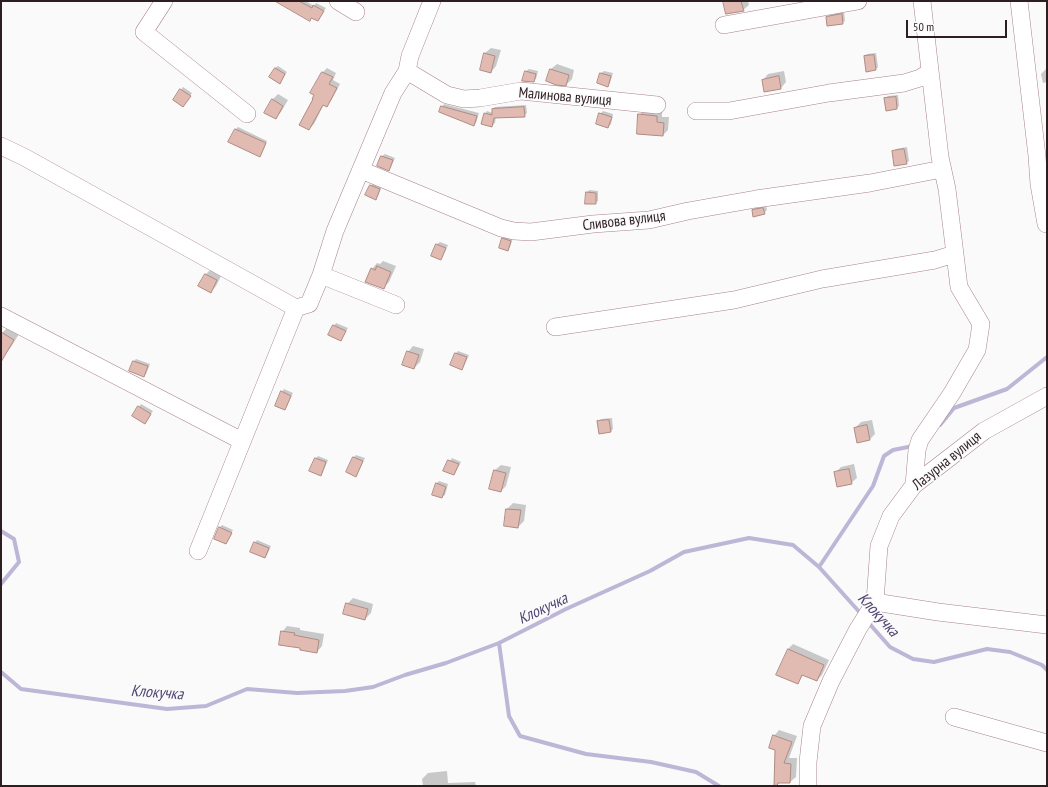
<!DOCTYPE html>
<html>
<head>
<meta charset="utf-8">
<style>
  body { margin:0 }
  #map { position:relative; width:1048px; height:787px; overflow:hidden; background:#fafafa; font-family:"PT Sans Narrow",sans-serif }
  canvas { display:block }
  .frame { position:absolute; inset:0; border:2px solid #2d1e22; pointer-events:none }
  .scale { position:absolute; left:906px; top:20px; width:101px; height:18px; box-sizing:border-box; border:2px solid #2d1e22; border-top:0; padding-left:5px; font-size:12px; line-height:14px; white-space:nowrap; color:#2d1e22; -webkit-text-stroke:3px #fafafa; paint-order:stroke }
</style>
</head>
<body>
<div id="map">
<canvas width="1048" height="787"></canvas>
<div class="frame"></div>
<div class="scale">50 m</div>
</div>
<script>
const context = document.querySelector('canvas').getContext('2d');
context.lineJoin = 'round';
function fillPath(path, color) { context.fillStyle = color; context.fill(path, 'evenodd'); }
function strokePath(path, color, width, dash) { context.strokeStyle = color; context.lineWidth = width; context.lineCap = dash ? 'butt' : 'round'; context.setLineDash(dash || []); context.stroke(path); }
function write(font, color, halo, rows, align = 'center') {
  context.font = font + ' "PT Sans Narrow",sans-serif'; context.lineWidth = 3; context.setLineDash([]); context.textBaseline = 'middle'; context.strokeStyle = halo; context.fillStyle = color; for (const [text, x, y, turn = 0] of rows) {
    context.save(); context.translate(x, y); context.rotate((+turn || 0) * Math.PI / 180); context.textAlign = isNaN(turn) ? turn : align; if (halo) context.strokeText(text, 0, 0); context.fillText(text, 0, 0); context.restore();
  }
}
fillPath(new Path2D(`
  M287 1H306L314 6 316 3 326 8 318 20 312 17 310 19Z
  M725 1H748L749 5 743 10Z
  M844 12 845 21 842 23 827 17 830 15Z
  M491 48 501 50 496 66 491 72 485 53Z
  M876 53 878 67 876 69 865 56 867 54Z
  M557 64 574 70 572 79 566 85 551 69Z
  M278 66 287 72 280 83 275 68Z
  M327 68 336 73 333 80 340 84 331 101 327 106 324 104 314 124 309 129 315 95 312 93 323 72Z
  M1047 68V82L1043 83 1041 74Z
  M529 69 538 71 536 79 533 81 526 71Z
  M604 71 613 73 610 83 608 85 598 83 601 73Z
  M784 71 786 82 781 88 765 91 763 80 768 74Z
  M183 87 192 93 183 106 181 90Z
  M278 94 288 100 281 112 276 118 272 100Z
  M898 95 899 106 897 108 885 99 888 96Z
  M444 104 479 113 476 123 473 125 442 107Z
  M526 105 527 113 524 116 496 117 495 123 492 126 485 114 487 111 493 113V109L495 107Z
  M645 109 662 111V117H669L668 130 663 135 639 115Z
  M603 111 613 114 611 124 608 127 600 114Z
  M238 127 267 141 262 153 259 155 235 130Z
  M907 147 909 161 906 163 893 152 896 149Z
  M385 154 395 158 391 167 389 170 382 156Z
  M373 183 382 186 378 196 375 199 366 195Z
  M589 190 598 191V201L595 203 587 193Z
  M766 206 767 210 764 213 753 210 755 208Z
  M505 236 513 238 510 247 508 250 502 239Z
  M440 242 448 245 443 256 440 258 433 255 437 244Z
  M383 261 396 266 389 282 383 288 372 269 377 263 380 264Z
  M211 269 222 274 216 286 211 292 200 286 206 274Z
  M336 323 348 328 341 340 334 326Z
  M8 327 19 334 11 347 6 353 1 350V334Z
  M413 346 424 349 420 362 414 368 408 352Z
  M458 351 469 355 464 366 462 369 456 353Z
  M136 359 150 364 146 374 143 376 130 370 134 361Z
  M284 389 293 393 287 406 284 409 282 392Z
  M141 404 153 411 145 423 133 416Z
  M612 418 613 429 611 431 598 422 601 419Z
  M872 420 875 434 869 440 855 428 861 422Z
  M356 455 365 458 358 473 356 476 347 472 354 457Z
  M318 456 328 460 323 472 321 475 315 459Z
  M452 458 461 462 454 474 445 470Z
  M854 464 857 478 851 483 835 473 841 467Z
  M501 465 511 467 506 486 501 491 495 470Z
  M439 481 448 484 445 495 442 497 436 484Z
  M513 503 526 505 524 521 518 527 505 525 507 509Z
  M222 525 233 530 226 543 215 538 220 527Z
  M257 540 271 546 267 555 265 557 255 543Z
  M353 598 373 604 371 613 365 619 347 604Z
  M287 626 300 628V630L324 634 322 646 317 652 282 632Z
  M793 644 829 660 822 675 817 680 804 674 797 683 788 649Z
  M779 730 797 736 789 758H797L796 777 790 782H780L776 786V749L774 736Z
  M447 771 448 783 475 782 476 786H423L422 779 428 773Z`), '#0003');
strokePath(new Path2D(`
  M940 425 954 408 1007 389 1047 357
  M1 531 14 539 19 562 1 584
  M819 567 873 486 884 456 893 450 913 446
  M867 621 890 647 913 659 934 662 987 649 1010 652 1042 665 1047 670
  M499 643 509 716 520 736 586 754 651 762 696 772 719 786
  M1 672 21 689 167 709 206 706 247 689 297 693 345 691 373 687 405 675 446 663 499 643 566 609 650 571 684 552 749 538 793 545 819 567 863 616`), '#bdb6d6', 4);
const building = new Path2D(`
  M275 1H299L312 8 313 5 324 11 318 21 311 18 310 21Z
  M723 1H741L744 11 726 14Z
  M842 14 843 24 827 26 826 17Z
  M484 53 495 56 491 73 480 70Z
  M874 55 876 70 866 72 864 56Z
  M275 68 285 74 280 84 269 77Z
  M550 69 569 75 566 86 556 85 546 81Z
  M525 71 536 74 534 82 522 81Z
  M322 72 333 77 329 84 337 88 327 107 323 105 309 130 299 125 313 99H312L314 95 310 93Z
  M600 73 611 76 608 87 597 83Z
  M779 76 781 89 764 92 762 80Z
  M180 89 191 96 183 107 173 100Z
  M896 97 897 109 886 111 884 98Z
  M272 99 283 106 276 119 264 113Z
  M441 106 477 116 474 126 439 112Z
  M524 107 525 117 494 118 492 127 481 124 484 113 492 115V109Z
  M599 113 612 117 608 128 596 124Z
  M638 114 657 116V122L664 123 663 136 637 134Z
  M235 129 266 143 260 157 228 142Z
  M904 149 907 164 894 166 892 151Z
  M381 156 393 160 389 171 377 166Z
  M370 185 380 189 376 200 365 195Z
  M586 192 596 193V204H585Z
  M763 208 765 214 753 217 752 210Z
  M502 238 511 241 508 251 499 248Z
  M436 244 446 248 441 260 431 256Z
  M377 266 391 272 384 289 365 282 371 268 375 270Z
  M205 274 217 280 211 293 198 286Z
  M333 325 346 331 341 341 328 335Z
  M1 332 14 340 1 362Z
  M407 351 419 355 414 369 402 365Z
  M455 353 467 357 462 370 450 365Z
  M133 361 148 366 144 377 129 371Z
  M281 391 291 396 285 410 275 406Z
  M138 406 151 414 145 424 132 416Z
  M609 420 611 432 599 434 597 421Z
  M867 425 870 440 857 443 854 428Z
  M353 457 363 461 356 477 346 472Z
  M315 458 326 462 321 476 309 471Z
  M448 460 459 464 454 475 443 471Z
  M849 469 852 484 837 487 834 472Z
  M494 470 506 473 501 492 489 489Z
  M436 483 446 487 442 498 432 495Z
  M506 509 521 510 518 528 504 526Z
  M219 527 232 533 226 544 214 539Z
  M254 542 269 548 265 558 250 552Z
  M346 603 368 609 365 620 343 614Z
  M281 631 295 633 294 635 319 640 317 653 300 650V648L279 645Z
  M788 649 824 665 817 681 802 675 798 684 776 675Z
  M773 735 792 742 784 763 791 764 790 783H778L777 786H774L775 750 769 748Z`);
fillPath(building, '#e1bab1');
strokePath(building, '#b08b82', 1);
const minor = new Path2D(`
  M164 1 144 32 247 114
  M338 1 356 12
  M1019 1 1037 156 1039 184 1046 224
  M724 25 858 1
  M407 71 447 95 464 99 480 98 521 91 657 105
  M696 111H729L829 93 904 83 920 78 930 72
  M1 146 24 157 296 308 309 304 321 275 335 231 393 93 407 71 410 56 432 1
  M361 170 501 228 514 231 531 232 593 224 649 220 688 211 756 199 870 183 942 169
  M321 275 396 305
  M1 316 242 441
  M555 327 734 300 822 279 935 260 954 254
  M914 485 917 450 920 440 952 393 977 350 981 324 959 287 947 189 940 157 922 1
  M198 551 296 308
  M875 602 879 546 891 516 914 485 984 431 1047 396
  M954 717 1047 743
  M808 786V762L812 726 831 681 858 629 875 602 938 612 1047 625`);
strokePath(minor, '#a7828c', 18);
strokePath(minor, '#fff', 17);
write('15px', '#2d1e22', '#fafafa', [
  ["Малинова вулиця",565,97,5],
  ["Сливова вулиця",624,221,-7],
  ["Лазурна вулиця",947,461,-39]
]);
write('italic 16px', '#504472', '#fafafa', [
  ["Клокучка",543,609,-25],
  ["Клокучка",878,615,48],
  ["Клокучка",157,693,4]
]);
</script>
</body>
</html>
